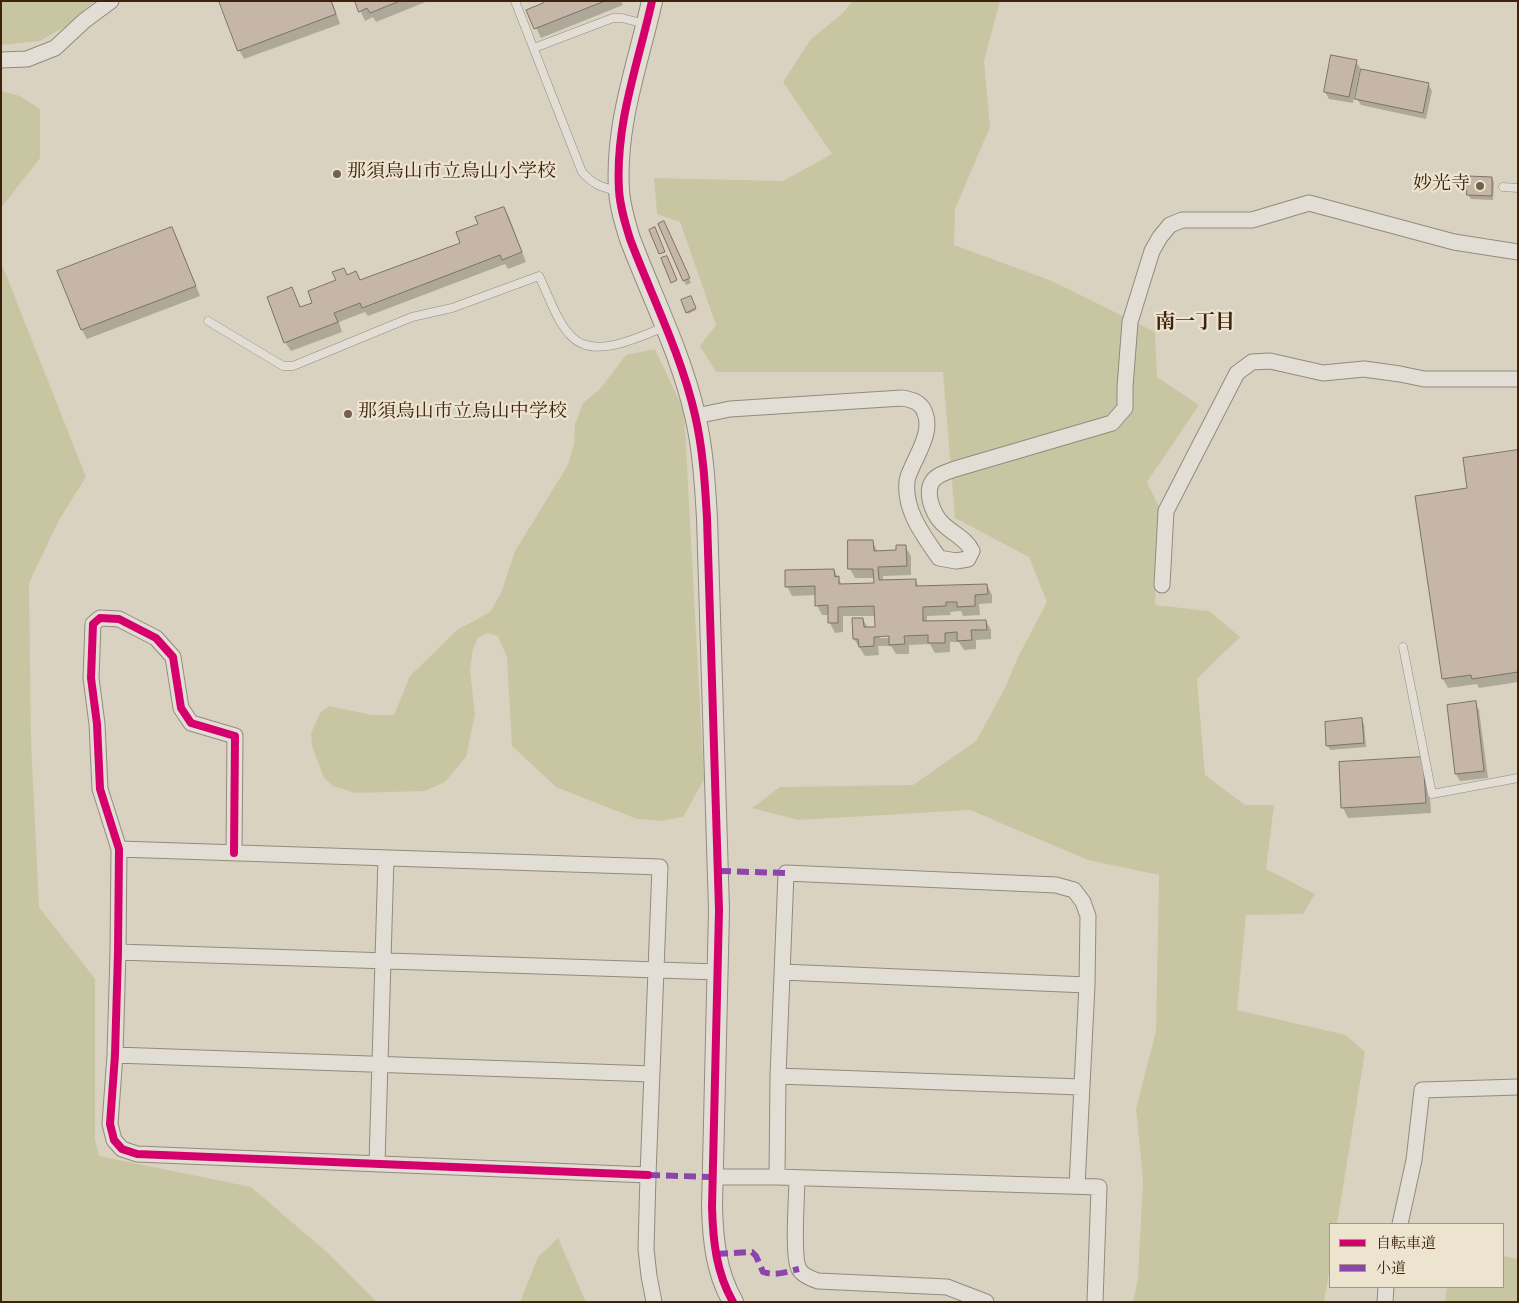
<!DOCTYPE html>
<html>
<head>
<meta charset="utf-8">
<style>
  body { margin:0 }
  #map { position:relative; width:1519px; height:1303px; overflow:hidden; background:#dad2c0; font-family:"Sorts Mill Goudy","Noto Serif JP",serif }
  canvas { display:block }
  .frame { position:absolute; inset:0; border:2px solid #3e220e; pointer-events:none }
  .legend { position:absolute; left:1329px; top:1223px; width:175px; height:65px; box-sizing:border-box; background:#ede4d0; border:1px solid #a79682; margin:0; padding:6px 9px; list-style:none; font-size:15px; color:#3e220e }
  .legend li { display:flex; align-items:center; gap:10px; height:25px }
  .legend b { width:25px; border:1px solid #a79682 }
</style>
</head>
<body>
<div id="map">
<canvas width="1519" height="1303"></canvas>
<div class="frame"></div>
<ul class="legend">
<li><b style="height:6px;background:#d6006c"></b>自転車道</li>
<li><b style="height:6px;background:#8e44ad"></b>小道</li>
</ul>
</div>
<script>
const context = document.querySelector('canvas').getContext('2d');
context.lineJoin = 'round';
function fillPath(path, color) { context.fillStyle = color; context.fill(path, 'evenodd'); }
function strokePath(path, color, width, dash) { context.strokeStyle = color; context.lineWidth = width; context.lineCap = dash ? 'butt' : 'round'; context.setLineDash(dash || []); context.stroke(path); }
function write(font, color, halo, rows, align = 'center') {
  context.font = font + ' "Sorts Mill Goudy","Noto Serif JP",serif'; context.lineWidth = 4.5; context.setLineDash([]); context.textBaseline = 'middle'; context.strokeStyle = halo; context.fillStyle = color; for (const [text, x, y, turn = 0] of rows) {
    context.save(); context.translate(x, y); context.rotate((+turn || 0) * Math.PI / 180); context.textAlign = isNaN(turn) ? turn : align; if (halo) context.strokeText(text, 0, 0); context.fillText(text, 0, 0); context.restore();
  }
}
fillPath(new Path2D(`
  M1 1H95L68 25 40 41 1 45Z
  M852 1H1000L984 61 990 127 955 209 954 245 1052 281 1155 332 1157 377 1199 405 1147 482 1160 509 1155 605 1209 611 1240 637 1197 679 1205 775 1245 805H1274L1266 869 1315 894 1303 914 1246 915 1237 1010 1346 1035 1365 1052 1337 1224H1330V1266L1324 1302H1133L1138 1279 1143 1180 1136 1109 1156 1031 1159 875 1088 860 970 810 798 820 752 808 780 787 913 785 976 741 1006 686 1019 655 1047 602 1029 557 955 518 943 372H716L700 346 716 325 680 222 657 214 654 178 783 181 832 154 783 82 811 39 843 13Z
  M1 91 20 96 40 109V158L1 208Z
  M1 262 86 477 59 520 29 583 31 739 39 907 95 979V1139L99 1156 251 1187 329 1254 377 1302H1Z
  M655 349 684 411 704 780 683 817 661 821 637 819 556 787 512 746 507 657 498 636 487 633 478 638 473 649 470 670 475 714 466 757 445 782 425 791 355 793 333 786 324 778 312 746 311 734 320 713 329 706 372 715H394L410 676 457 630 490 612 501 593 515 551 568 465 574 444 575 424 583 403 600 389 626 355Z
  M558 1238 586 1302H520L538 1257Z
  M1503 1256 1518 1259V1302H1445L1447 1287H1503Z`), '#c8c6a2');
fillPath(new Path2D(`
  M221 1H332L340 24 244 59 239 50Z
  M356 1H428L376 22 373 17 365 21Z
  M544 1H621L623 5 541 38 528 10 545 3Z
  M1356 61 1360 68 1353 103 1329 99 1325 92Z
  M1428 84 1432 91 1426 119 1361 105 1357 99Z
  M1492 178 1494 182 1493 200 1471 199 1468 195Z
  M504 208 509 217 526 262 508 269 505 264 368 316 365 312 339 322 342 332 291 351 285 342 292 289 301 308 314 304 347 276 356 273 361 281 461 243 479 224Z
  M666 226 691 283 686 285 684 280Z
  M172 228 177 238 200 296 87 339 82 330 59 272Z
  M690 297 696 310 688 314 682 301Z
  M1518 452V682L1479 688 1477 684 1448 688 1443 679 1468 489Z
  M849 541H872L878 552H898L905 546 911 556V575L883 576V581L915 580 919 587 987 585 992 595V603L979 604 980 615 963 616 961 611 950 612 951 615 927 616V622L986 621 991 630V639L976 640V649L964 650 959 642H950V652L935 653 930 644 909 645V654H896L891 646H878L879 655 865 656 854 639 863 619 868 628H876V616H843V632L835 633 830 623 829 615H822L817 605 816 595 792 596 787 586 834 570 842 585 875 584V578H855L850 569ZM895 635V638H880V636Z
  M1475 703 1479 710 1488 778 1460 781 1456 774 1448 706Z
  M1361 720 1364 724 1366 747 1330 750 1328 746 1326 723Z
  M1340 763 1428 768 1431 813 1348 818 1343 808Z`), '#0003');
const building = new Path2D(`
  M219 1H331L336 14 238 51Z
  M355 1H400L370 13 367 8 359 12Z
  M543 1H605L534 29 526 10 543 3Z
  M1331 55 1357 60 1349 97 1324 92Z
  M1361 69 1429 83 1423 113 1355 99Z
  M1467 176 1492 177V196L1467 195Z
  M504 207 522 252 502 260 500 255 362 308 360 303 334 313 338 322 284 343 267 297 292 287 300 307 312 303 308 291 336 280 332 272 344 268 347 275 356 271 360 280 460 243 456 232 478 224 475 217Z
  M664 221 690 278 683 281 658 224Z
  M172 227 196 286 81 330 57 271Z
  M655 227 665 252 659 254 649 230Z
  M667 256 677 280 671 283 661 258Z
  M691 296 696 308 686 313 681 300Z
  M1518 450V672L1472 679 1471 675 1442 679 1415 496 1467 488 1463 458Z
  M848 540H873L874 551 896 550V545H906L907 566 878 567 879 580 916 579V586L987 584 988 594 975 595V606L957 607V602H946V606L923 607V621L986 620 987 630H971L972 640 957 641V632L945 633V643H928V635L904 636 905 644 889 645V636L874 637V646L859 647 858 639H853L852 618H863L864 627H875L874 606 838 607V623H828V605L815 606V586L785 587V570L834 569 835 577 839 576V584L874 583 873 569H848Z
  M1476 701 1484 771 1455 774 1447 705Z
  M1362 718 1364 743 1326 746 1325 722Z
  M1423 757 1426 803 1341 808 1339 762Z`);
fillPath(building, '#c5b6a7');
strokePath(building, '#7b7367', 1);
const service = new Path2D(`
  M515 1 582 172C594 185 601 187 617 191
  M534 48 613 18H622L645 24
  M1503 187 1518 188
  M208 321 283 366H293L412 317 452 308 539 276C547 292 553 311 563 326 568 333 574 341 583 344 606 354 643 335 665 327
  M1403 647 1432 794 1518 778`);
const minor = new Path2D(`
  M1 60 27 59 55 48 84 21 111 1
  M696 416 730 409 902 398C913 400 921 402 925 413 932 431 919 451 912 467 910 472 907 477 907 482 904 511 924 536 939 558L956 561 968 559 972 551C966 538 951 533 941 522 933 513 925 494 932 482 936 475 947 472 955 469L1112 423 1125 408V387L1130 322 1152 251 1160 237 1170 225 1182 220H1252L1309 203 1454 242 1518 252
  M1162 585 1166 511 1237 373 1252 362 1270 361 1323 373 1364 369 1400 374 1424 379H1518
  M119 849 660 867 648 1175 646 1249 649 1276 654 1302
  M234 853 235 736 191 723 181 708 173 657 156 638 119 619 100 618 93 624 91 678 97 724 100 789 119 849 118 952 115 1055 110 1124 114 1140 122 1149 137 1154 648 1175
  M118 952 718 972
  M782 972 1087 985
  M115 1055 652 1074
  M778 1076 1081 1087
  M377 1163 386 858
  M712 1177H777L1099 1187 1095 1302
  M777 1177 778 1076 786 873 1056 885 1074 890 1083 902 1088 916 1087 985 1077 1186
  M797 1178C797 1194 792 1257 799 1269 802 1275 812 1279 818 1281L947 1287 986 1302
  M1400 1224 1414 1160 1422 1090 1518 1087
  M1385 1302 1386 1287`);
const tertiary = new Path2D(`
  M652 1C638 64 615 124 619 190 620 207 625 223 630 239 652 297 681 354 695 415 703 449 705 484 707 518L719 910 712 1207C713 1241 716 1272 733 1302`);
strokePath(service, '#928a7e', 9);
strokePath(minor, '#928a7e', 17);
strokePath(tertiary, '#928a7e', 22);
strokePath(service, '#e2ded5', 8);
strokePath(minor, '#e2ded5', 15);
strokePath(tertiary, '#e2ded5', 20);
strokePath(new Path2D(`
  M719 871 786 873
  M648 1175 712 1177
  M716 1254 752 1252 756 1256 763 1272C776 1276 786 1272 799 1269`), '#8e44ad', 6, [12, 6]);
strokePath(new Path2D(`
  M652 1C638 64 615 124 619 190 620 207 625 223 630 239 652 297 681 354 695 415 703 449 705 484 707 518L719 910 712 1207C713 1241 716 1272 733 1302
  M234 853 235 736 191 723 181 708 173 657 156 638 119 619 100 618 93 624 91 678 97 724 100 789 119 849 118 952 115 1055 110 1124 114 1140 122 1149 137 1154 648 1175`), '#d6006c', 8);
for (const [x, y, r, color] of [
  [337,174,5,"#75604c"],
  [1480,186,5,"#75604c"],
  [348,414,5,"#75604c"]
]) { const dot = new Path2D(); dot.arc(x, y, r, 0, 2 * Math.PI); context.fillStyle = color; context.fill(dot); strokePath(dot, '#ede4d0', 2); }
write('19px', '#3e220e', '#ede4d0', [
  ["那須烏山市立烏山小学校",347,174],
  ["妙光寺",1470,186,"right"],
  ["那須烏山市立烏山中学校",358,414]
], 'left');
write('bold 20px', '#3e220e', '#ede4d0', [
  ["南一丁目",1195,325]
]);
</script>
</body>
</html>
